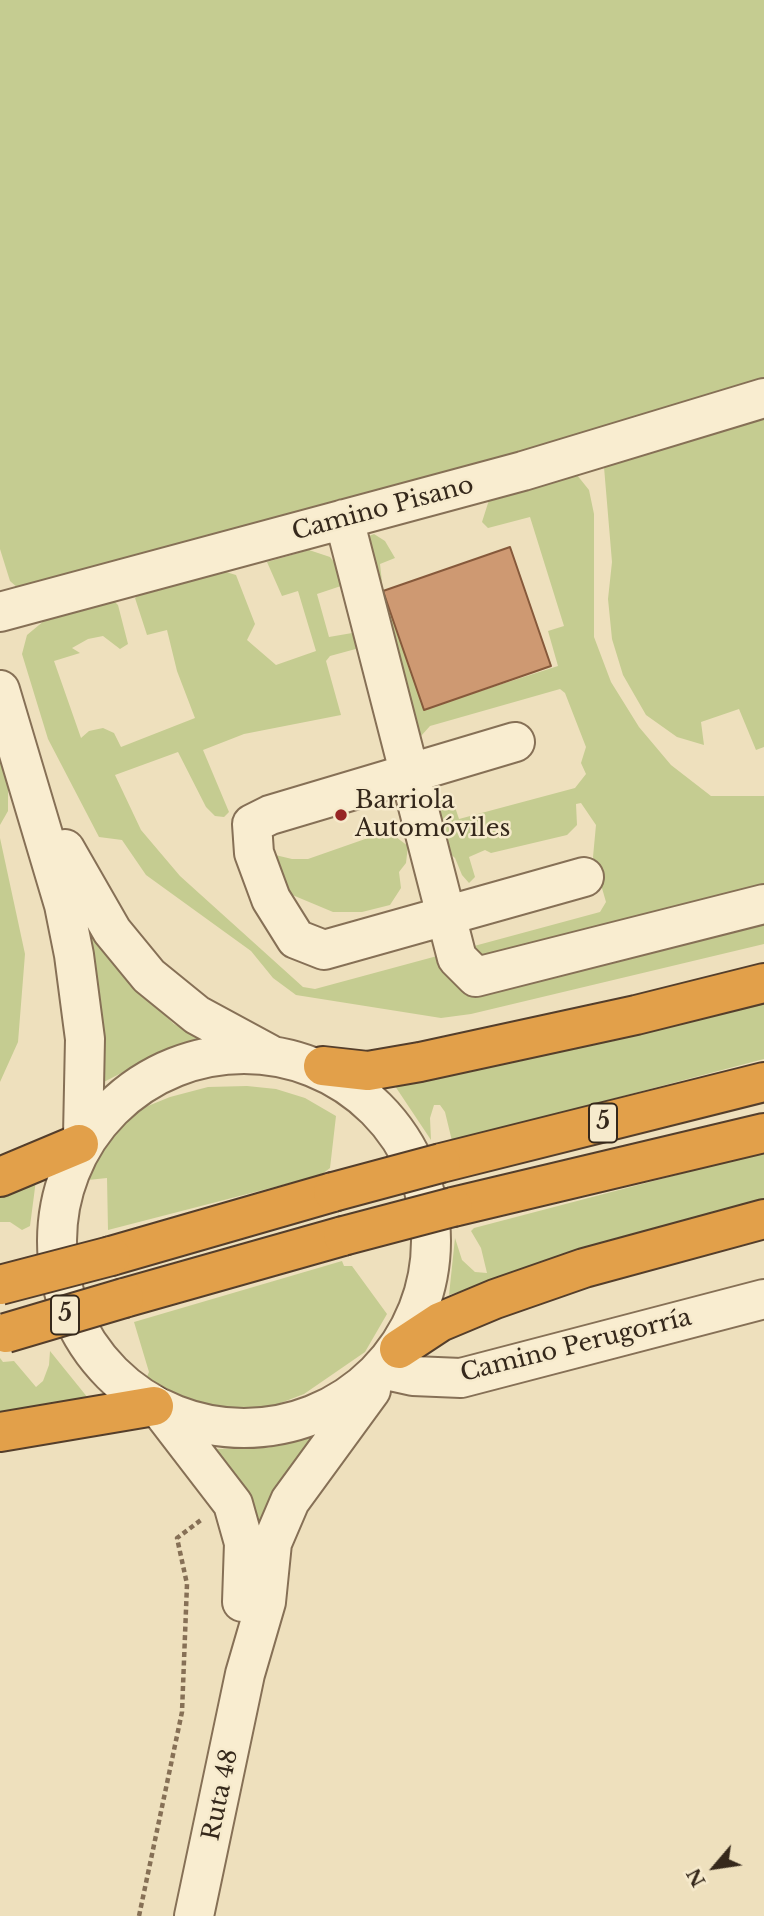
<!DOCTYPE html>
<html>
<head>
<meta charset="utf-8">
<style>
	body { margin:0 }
	#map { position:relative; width:764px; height:1916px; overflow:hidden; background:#eee0bd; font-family:"Libre Baskerville",serif }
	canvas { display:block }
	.north { position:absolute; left:680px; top:1832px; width:70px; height:70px; -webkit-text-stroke:5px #f6eacc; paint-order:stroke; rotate:241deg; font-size:19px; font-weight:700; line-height:28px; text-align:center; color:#35281b }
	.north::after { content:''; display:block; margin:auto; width:24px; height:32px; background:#35281b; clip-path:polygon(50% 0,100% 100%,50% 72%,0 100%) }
</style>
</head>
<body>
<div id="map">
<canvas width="764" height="1916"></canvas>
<div class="north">N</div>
</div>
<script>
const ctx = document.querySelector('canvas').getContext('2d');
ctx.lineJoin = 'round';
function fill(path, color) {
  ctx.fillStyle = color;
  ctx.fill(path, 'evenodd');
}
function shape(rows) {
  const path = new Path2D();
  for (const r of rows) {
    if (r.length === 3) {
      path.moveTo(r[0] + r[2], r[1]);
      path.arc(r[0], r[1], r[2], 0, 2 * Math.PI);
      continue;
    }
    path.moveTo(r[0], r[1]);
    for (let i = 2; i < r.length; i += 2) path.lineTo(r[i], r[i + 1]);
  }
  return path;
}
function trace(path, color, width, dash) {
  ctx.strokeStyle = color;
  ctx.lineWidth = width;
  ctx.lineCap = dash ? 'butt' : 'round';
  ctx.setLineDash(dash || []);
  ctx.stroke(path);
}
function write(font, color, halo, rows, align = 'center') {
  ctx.font = font + ' "Libre Baskerville",serif';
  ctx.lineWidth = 5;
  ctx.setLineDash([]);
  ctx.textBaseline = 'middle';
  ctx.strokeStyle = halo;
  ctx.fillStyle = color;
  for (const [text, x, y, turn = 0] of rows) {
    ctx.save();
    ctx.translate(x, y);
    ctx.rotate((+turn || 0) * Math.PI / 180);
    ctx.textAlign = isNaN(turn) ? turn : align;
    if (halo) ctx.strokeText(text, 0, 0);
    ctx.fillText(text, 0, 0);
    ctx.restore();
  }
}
const green = shape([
	[0,0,764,0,764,381,485,468,19,589,10,581,0,549],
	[764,419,764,747,756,750,739,709,701,722,704,745,677,737,646,715,623,675,612,639,608,599,612,562,604,467],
	[577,475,589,490,594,514,594,637,611,682,639,727,671,765,711,796,764,796,764,944,471,1014,441,1018,296,995,273,978,251,951,146,875,122,840,99,837,48,739,22,654,27,635,45,620,113,600,118,605,128,644,120,649,103,636,88,639,72,648,80,653,54,661,81,738,89,731,103,728,114,733,121,747,195,718,177,671,167,630,147,635,135,598,143,592,226,572,236,575,255,624,247,640,276,665,316,651,298,591,282,596,267,562,309,550,330,557,343,573,347,584,317,594,329,637,358,632,363,647,330,656,326,661,341,715,244,734,203,750,229,812,224,817,215,816,206,807,178,752,115,775,141,830,180,876,303,987,315,989,600,912,606,902,593,857,596,825,581,803,576,804,577,825,567,835,491,853,485,850,469,857,475,877,469,883,462,875,455,858,447,851,435,799,444,794,453,801,459,819,575,788,586,774,581,763,586,747,565,693,560,689,430,726,421,736,412,730,364,538,374,534,385,541,395,558,380,564,383,591,424,709,558,666,548,631,564,626,530,517,488,528,482,522,489,500],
	[0,756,8,787,8,811,0,825],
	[388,831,408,846,406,863,399,872,401,888,390,905,362,912,333,912,290,894,272,880,271,854,292,859,308,859],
	[0,838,25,954,18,1042,0,1082],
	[96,934,138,990,174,1024,214,1046,133,1067,98,1085,101,1005,89,937],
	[764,997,764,1059,452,1141,445,1112,440,1105,434,1105,430,1118,431,1140,393,1083],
	[247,1086,276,1089,305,1098,336,1116,330,1168,321,1175,108,1230,107,1178,88,1180,99,1140,138,1110,170,1097,208,1087],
	[764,1152,764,1202,590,1250,449,1295,455,1238,462,1260,475,1272,487,1273,481,1248,471,1231,474,1228],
	[36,1180,30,1226,22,1230,10,1222,0,1222,0,1195],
	[342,1261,344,1266,352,1266,387,1314,365,1352,304,1394,265,1409,218,1411,177,1401,145,1381,149,1372,134,1322],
	[50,1351,88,1398,0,1415,0,1358,3,1362,14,1361,36,1387,43,1381,49,1365],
	[325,1430,263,1530,253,1527,211,1449,268,1448]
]);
const building = shape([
	[510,547,551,666,424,710,383,591,510,547]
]);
const path = shape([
	[139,1916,182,1712,187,1584,177,1538,201,1520]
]);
const minor = shape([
	[344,519,457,958,476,977,764,904],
	[0,612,523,471,764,398],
	[0,690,64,905,74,955,85,1039,83,1135],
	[515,742,270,815,252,824,254,853,271,899,296,939,324,950,584,877],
	[65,849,112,931,149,976,197,1015,269,1054],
	[244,1241,187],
	[386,1370,413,1376,461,1378,764,1299],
	[160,1409,233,1504,244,1543,242,1602],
	[194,1916,245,1674,266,1602,272,1543,290,1501,371,1390]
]);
const highway = shape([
	[323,1066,368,1071,420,1062,636,1015,764,983],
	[441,1163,764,1082],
	[0,1177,79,1144],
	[453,1207,764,1133],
	[111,1256,333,1192],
	[124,1298,343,1236],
	[399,1349,440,1322,495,1299,584,1268,764,1219],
	[0,1432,154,1406]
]);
const highwayBridge = shape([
	[333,1192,441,1163],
	[343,1236,453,1207],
	[0,1285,111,1256],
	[6,1333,124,1298]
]);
const markers = [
	[341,815,7,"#972525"]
];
const shields = [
	[603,1123,28],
	[65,1315,28]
];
const shieldNames = [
	["5",603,1123],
	["5",65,1315]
];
const streetNames = [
	["Camino Pisano",383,509,-15],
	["Camino Perugorría",576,1346,-14],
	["Ruta 48",221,1795,-78]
];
const poiNames = [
	["Barriola",355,801],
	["Automóviles",355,829]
];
fill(green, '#c5cc91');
fill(building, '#ce9972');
trace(building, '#86593b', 2);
trace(minor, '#867056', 42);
trace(highway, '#543e2b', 42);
trace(path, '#867056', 4.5, [5, 3.5]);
trace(minor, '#f9edd0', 38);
trace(highway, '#e2a04a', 38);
trace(highwayBridge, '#543e2b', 42, []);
trace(highwayBridge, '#e2a04a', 38);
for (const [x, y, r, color] of markers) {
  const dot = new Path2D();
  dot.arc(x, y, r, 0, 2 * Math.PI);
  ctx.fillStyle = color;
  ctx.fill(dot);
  trace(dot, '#f6eacc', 2.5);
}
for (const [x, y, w] of shields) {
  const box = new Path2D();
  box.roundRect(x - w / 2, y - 19.5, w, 39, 5);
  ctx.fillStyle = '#f6eacc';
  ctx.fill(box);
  trace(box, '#35281b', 2);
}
write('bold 23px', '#35281b', null, shieldNames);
write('24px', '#35281b', '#f6eacc', streetNames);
write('24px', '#35281b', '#f6eacc', poiNames, 'left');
</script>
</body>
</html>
